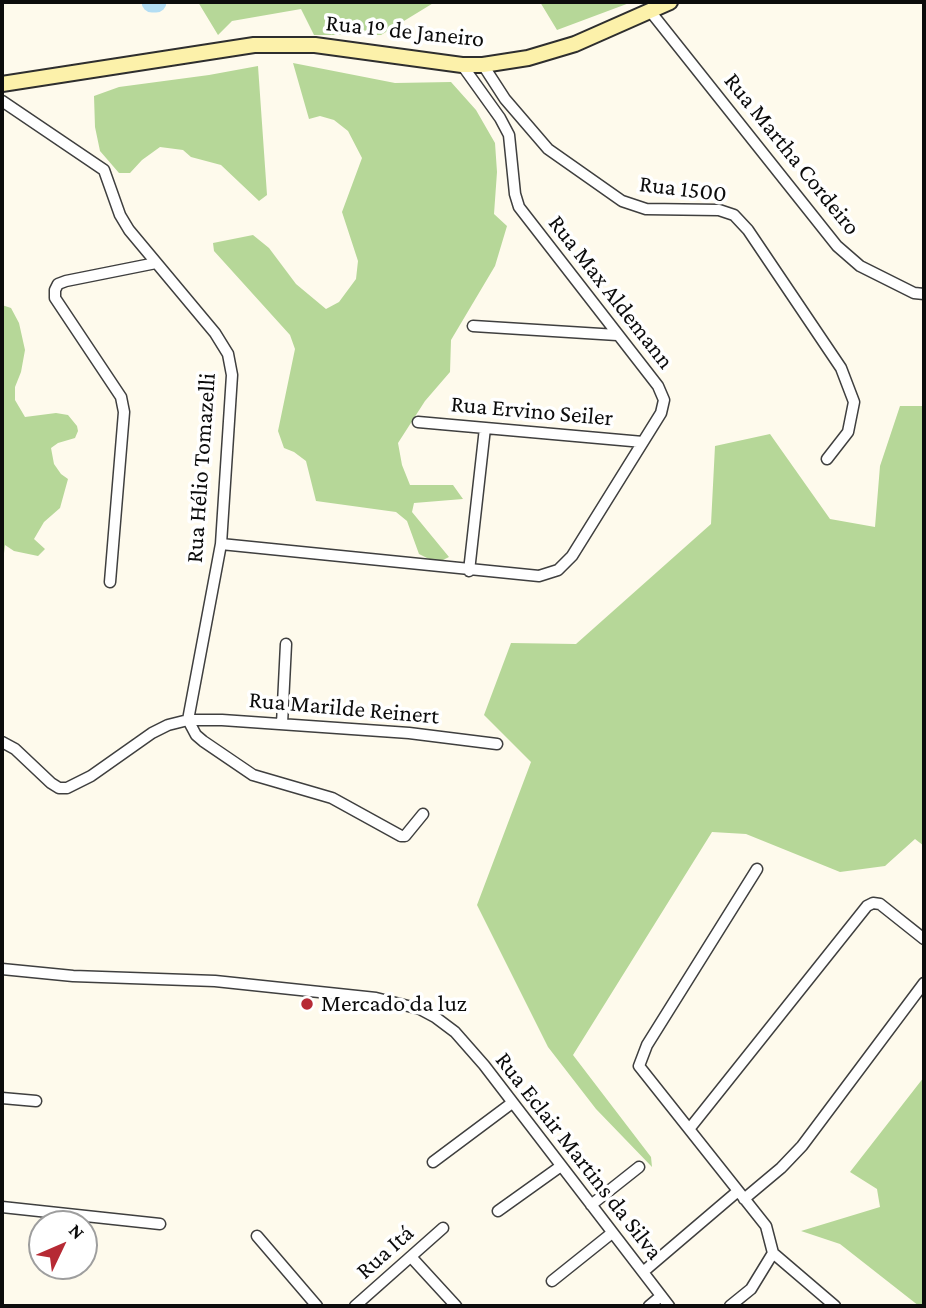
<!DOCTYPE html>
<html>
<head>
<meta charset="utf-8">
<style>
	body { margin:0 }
	#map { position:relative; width:926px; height:1308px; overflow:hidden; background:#fefaec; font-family:"Crimson Pro",serif }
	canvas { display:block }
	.frame { position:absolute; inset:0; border:4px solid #0c0c0c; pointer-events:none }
	.north { position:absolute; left:28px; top:1210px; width:70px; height:70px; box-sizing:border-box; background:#fff; border:2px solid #9e9e9e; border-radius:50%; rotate:46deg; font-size:19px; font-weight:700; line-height:28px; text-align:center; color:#0c0c0c }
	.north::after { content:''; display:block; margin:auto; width:24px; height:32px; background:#b62a34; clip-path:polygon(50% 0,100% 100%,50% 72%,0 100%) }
</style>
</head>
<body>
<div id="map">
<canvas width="926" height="1308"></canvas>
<div class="frame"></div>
<div class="north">N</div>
</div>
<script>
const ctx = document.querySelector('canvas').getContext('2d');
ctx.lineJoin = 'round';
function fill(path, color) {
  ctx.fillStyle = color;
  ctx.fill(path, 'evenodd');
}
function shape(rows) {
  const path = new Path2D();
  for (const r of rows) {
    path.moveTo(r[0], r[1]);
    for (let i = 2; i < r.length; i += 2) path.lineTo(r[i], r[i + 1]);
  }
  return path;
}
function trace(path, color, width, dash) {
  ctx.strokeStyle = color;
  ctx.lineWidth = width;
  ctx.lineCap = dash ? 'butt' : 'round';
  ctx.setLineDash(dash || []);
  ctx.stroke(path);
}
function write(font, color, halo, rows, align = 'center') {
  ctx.font = font + ' "Crimson Pro",serif';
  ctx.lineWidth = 7;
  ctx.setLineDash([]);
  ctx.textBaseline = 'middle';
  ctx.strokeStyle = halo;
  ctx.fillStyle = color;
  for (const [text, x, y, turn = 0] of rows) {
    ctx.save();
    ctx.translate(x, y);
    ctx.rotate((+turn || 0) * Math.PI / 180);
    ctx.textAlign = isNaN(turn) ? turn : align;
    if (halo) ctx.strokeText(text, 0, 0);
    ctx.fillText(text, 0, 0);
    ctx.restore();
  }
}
const forest = shape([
	[198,2,435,2,381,35,314,35,301,9,232,21,218,35],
	[540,2,632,2,557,30],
	[293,63,395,83,451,82,476,110,495,143,497,172,494,214,507,226,495,266,451,340,450,372,425,401,398,443,402,465,410,485,453,485,463,499,414,503,412,512,449,557,437,563,419,554,407,521,396,512,316,501,306,461,294,452,284,448,278,431,295,349,290,335,214,251,213,243,253,235,269,248,296,284,326,309,339,302,356,279,358,261,342,212,362,158,348,131,334,120,320,116,309,119],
	[258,66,267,195,259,201,221,165,191,157,183,150,160,147,142,160,130,173,119,173,100,151,95,127,94,96,119,87,209,75],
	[2,305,11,308,19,323,25,350,21,372,15,387,15,400,25,417,56,413,68,415,77,426,78,431,75,438,58,443,51,448,54,464,61,474,68,479,60,508,44,522,34,539,45,549,38,556,14,551,5,545,2,570],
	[900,406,924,406,924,846,915,839,885,866,840,872,746,834,712,832,573,1055,651,1157,652,1167,596,1109,548,1047,477,905,531,762,484,715,511,643,576,644,711,524,715,446,770,434,830,519,875,527,880,466],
	[924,1077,924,1306,919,1306,840,1244,801,1231,880,1207,877,1189,850,1172]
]);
const river = shape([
	[152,2,156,2]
]);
const street = shape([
	[650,11,837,246,860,266,914,293,924,294],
	[483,65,505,99,548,149,622,201,646,209,719,210,734,215,748,230,841,368,854,402,848,432,827,459],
	[2,101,104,170,120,215,129,230,215,333,228,354,232,375,221,544,188,720],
	[473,326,617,335],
	[418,422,643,442],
	[221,544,539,576,558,570,572,556,661,413,664,400,658,386,519,207,515,194,509,135,500,118,462,65],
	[469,571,485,428],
	[110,582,124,412,121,397,55,298,55,290,58,284,66,281,156,263],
	[188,720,196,735,203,741,253,775,332,798,401,836,405,836,423,814],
	[282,724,286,644],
	[2,742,15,749,51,783,59,788,67,788,91,776,152,733,168,725,188,720,222,720,409,733,497,744],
	[757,869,647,1045,639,1066,766,1226,773,1253],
	[2,969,73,976,215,981,376,998,420,1009,435,1017,455,1032,484,1065,669,1306],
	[2,1098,36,1101],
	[690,1128,867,906,873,903,880,904,924,939],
	[433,1162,512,1103],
	[744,1199,781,1168,802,1146,924,983],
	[591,1205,639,1167],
	[2,1207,160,1224],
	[498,1211,561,1166],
	[257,1236,317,1306],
	[773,1253,835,1306],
	[412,1258,456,1306],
	[643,1272,738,1191],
	[552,1281,612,1233],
	[355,1306,443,1228],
	[649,1306,661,1296],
	[730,1306,751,1289,773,1253]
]);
const secondary = shape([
	[2,84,254,45,315,45,462,65,483,65,528,58,575,44,670,2]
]);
const markers = [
	[307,1004,7,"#b62a34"]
];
const streetNames = [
	["Rua 1º de Janeiro",405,31,6],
	["Rua Martha Cordeiro",792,154,51],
	["Rua 1500",683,189,7],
	["Rua Max Aldemann",611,292,52],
	["Rua Ervino Seiler",532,411,5],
	["Rua Hélio Tomazelli",201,468,-86],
	["Rua Marilde Reinert",344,708,5],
	["Rua Eclair Martins da Silva",579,1156,52],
	["Rua Itá",385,1252,-42]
];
const poiNames = [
	["Mercado da luz",321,1004]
];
fill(forest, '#b6d798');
trace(river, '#b3ddf3', 21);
trace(street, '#3f3f3f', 13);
trace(secondary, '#2e2e2e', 18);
trace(street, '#fff', 10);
trace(secondary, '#fcf1aa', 14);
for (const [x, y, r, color] of markers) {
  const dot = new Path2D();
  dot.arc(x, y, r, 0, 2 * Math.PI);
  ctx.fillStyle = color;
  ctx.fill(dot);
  trace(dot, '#fff', 2.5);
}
write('24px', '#0c0c0c', '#fff', streetNames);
write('24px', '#0c0c0c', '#fff', poiNames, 'left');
</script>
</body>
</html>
